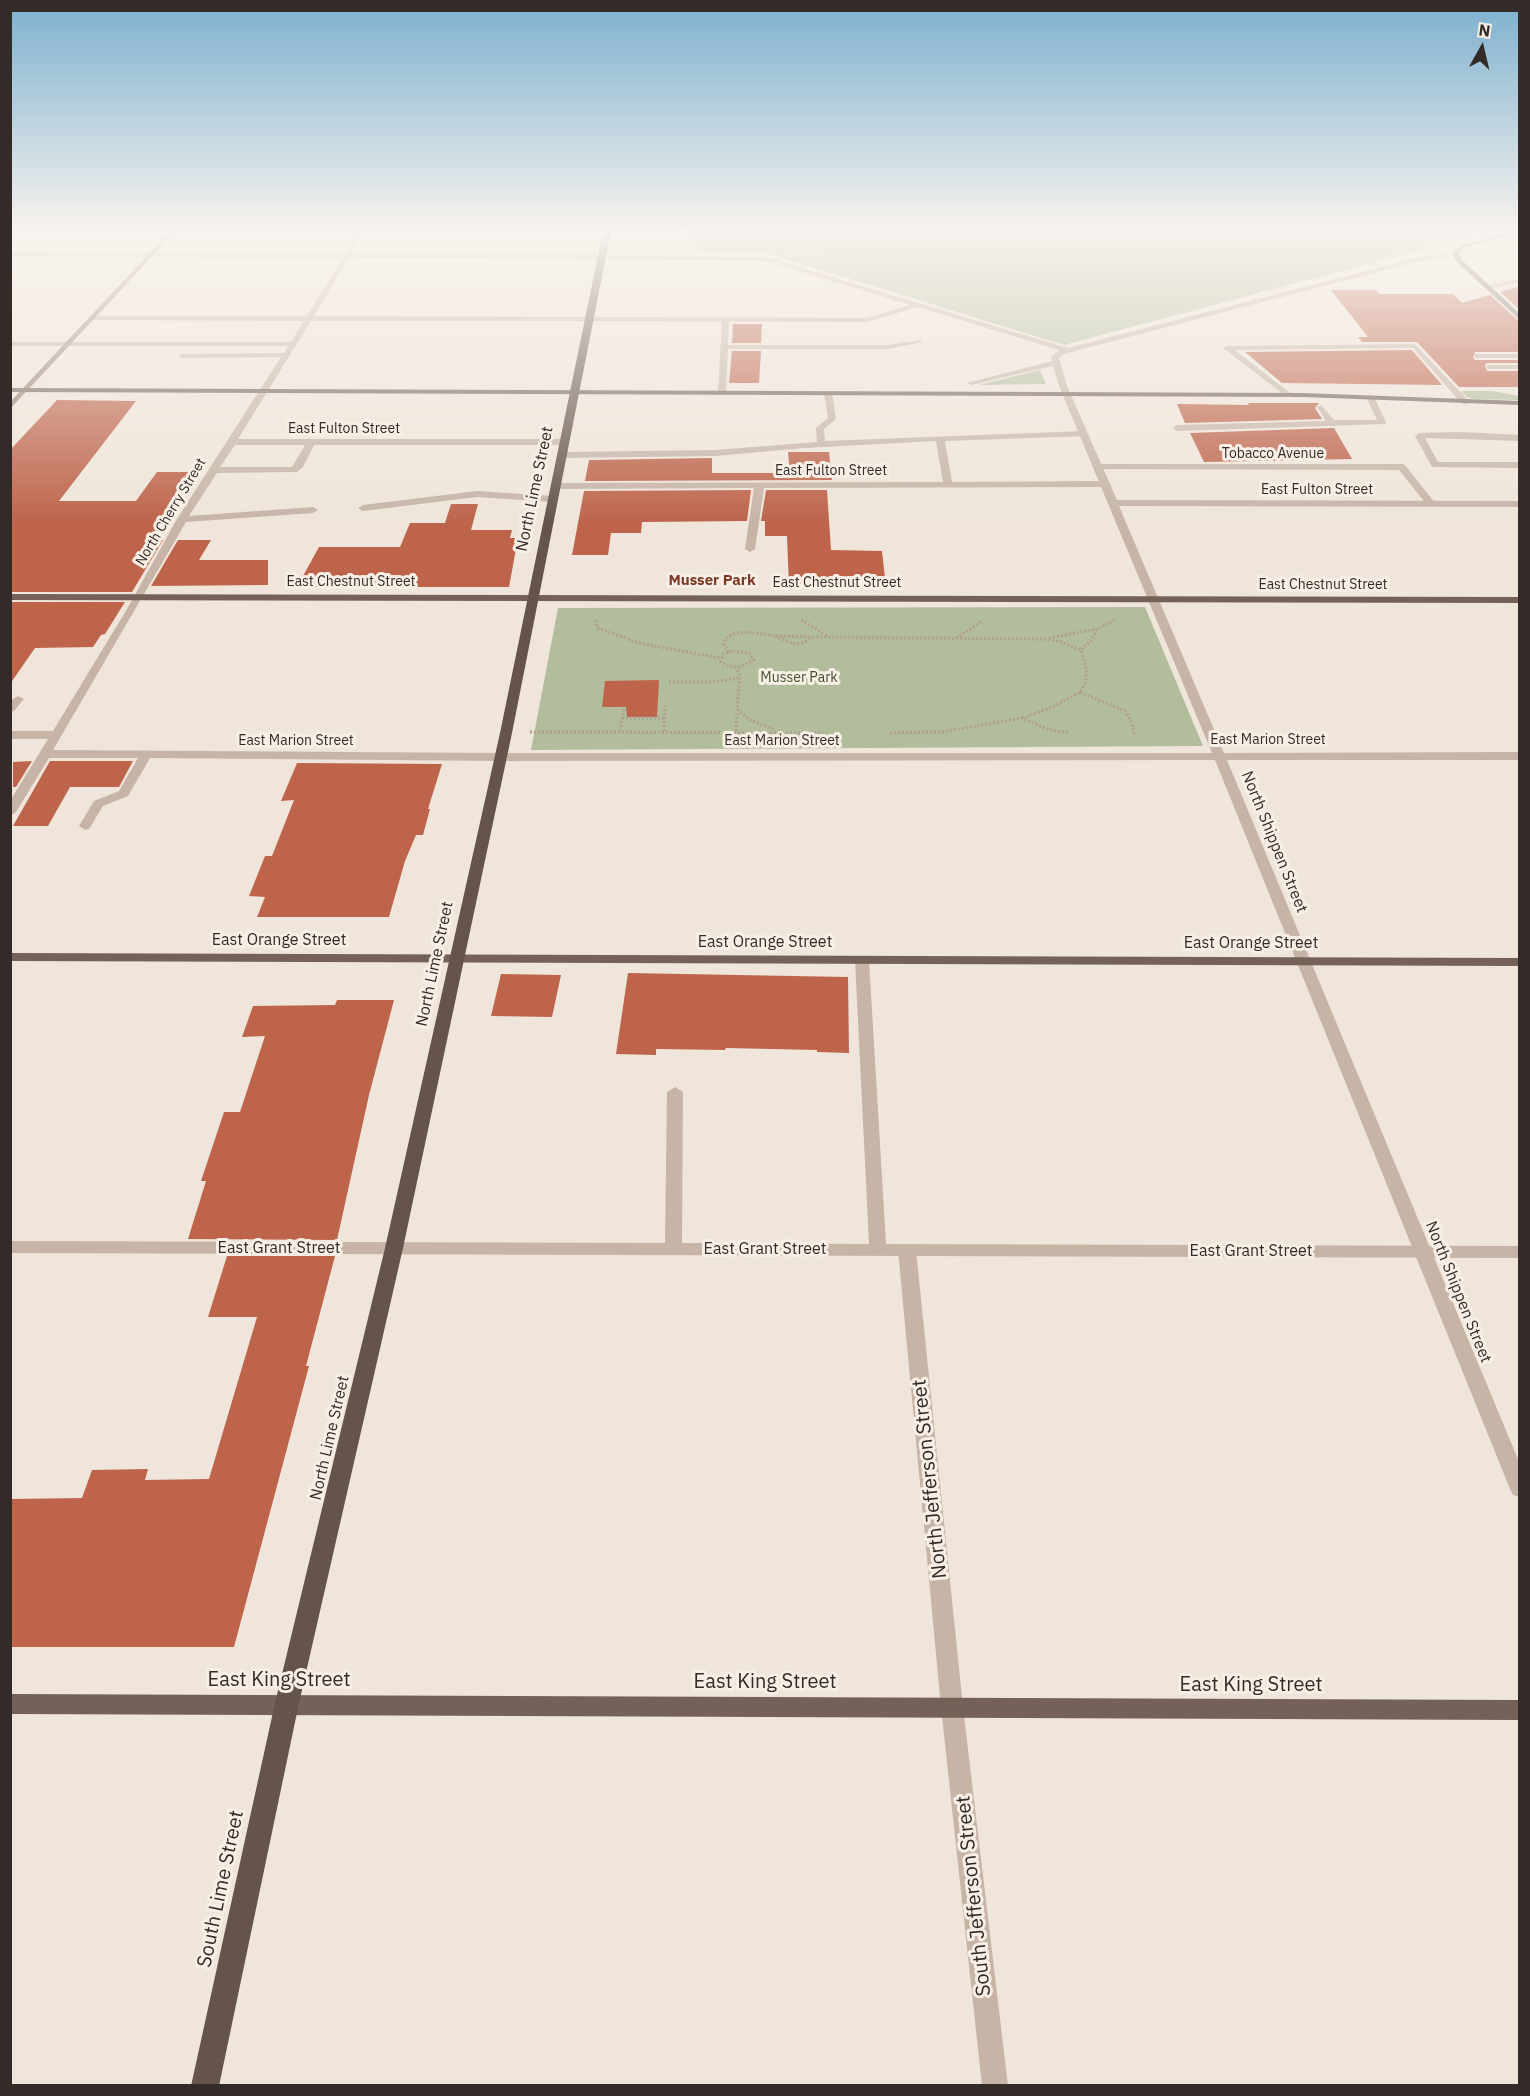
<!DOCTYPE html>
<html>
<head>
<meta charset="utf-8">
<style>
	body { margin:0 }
	#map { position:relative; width:1530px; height:2096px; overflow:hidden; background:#efe5da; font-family:"IBM Plex Sans",sans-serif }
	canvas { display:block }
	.frame { position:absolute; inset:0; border:12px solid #332b27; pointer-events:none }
	.north { position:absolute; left:1452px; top:18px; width:60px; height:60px; -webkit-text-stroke:4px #f7efe6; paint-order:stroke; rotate:8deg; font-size:16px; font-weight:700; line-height:24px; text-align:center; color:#332b27 }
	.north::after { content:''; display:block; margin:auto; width:21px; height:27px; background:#332b27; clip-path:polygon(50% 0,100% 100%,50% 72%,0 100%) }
</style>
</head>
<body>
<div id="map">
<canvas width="1530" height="2096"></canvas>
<div class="frame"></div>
<div class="north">N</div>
</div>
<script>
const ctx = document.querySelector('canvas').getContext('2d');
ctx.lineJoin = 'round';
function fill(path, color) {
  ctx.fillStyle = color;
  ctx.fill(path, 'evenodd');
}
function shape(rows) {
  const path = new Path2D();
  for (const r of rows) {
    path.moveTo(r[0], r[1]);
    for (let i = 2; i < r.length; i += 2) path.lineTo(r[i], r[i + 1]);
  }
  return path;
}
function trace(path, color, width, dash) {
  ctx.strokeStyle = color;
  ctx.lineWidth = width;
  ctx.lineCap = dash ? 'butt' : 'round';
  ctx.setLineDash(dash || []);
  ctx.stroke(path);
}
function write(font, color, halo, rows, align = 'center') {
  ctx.font = font + ' "IBM Plex Sans",sans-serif';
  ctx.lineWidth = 6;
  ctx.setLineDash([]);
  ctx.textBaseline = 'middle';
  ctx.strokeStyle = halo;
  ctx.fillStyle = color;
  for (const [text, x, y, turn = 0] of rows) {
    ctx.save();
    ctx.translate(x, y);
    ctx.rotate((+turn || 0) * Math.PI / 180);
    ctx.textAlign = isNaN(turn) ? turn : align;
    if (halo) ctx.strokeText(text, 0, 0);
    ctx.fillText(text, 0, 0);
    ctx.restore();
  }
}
const green = shape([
	[626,231,1491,231,1064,345,763,252,699,252,691,237,680,231],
	[1040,370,1046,384,979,385],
	[1461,391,1492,391,1519,396,1519,400,1473,399,1467,397],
	[1145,607,1203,746,531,750,558,608]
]);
const building = shape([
	[1520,286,1520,310,1500,292],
	[1331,290,1376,290,1379,294,1453,294,1462,303,1490,295,1520,322,1520,352,1475,352,1473,358,1475,360,1520,360,1520,363,1487,363,1485,365,1487,371,1520,371,1520,387,1459,387,1417,342,1362,342,1358,337,1368,337],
	[733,324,762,324,761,343,732,343],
	[1412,350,1442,385,1282,383,1245,352],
	[732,351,761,351,759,383,729,383],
	[57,400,136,401,59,501,136,501,157,472,200,472,156,540,163,540,132,592,10,592,10,450],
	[1248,403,1319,403,1315,408,1322,419,1185,423,1177,404,1249,405],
	[1334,428,1352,459,1204,462,1190,433],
	[788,452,829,452,832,480,585,481,589,460,712,458,712,473,790,473],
	[751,490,747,521,642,522,641,533,611,533,608,555,572,555,584,491],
	[766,490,827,490,831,550,882,551,885,578,833,578,834,586,789,586,787,536,765,536,765,521,761,521],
	[451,504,478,504,471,530,512,530,510,538,518,538,509,587,297,587,319,547,400,547,410,523,445,523],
	[178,540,211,540,199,560,268,560,268,585,151,586],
	[10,602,125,602,105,634,101,635,93,647,35,648,10,684],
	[659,680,657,717,627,717,626,707,602,707,605,681],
	[32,761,16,787,13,787,13,762],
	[50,761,133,761,119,787,70,787,48,826,13,826],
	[297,763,442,764,428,809,430,809,423,835,416,835,405,861,389,917,257,917,265,897,249,896,265,856,272,856,294,800,281,801],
	[628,973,848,977,849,1053,817,1052,817,1050,726,1048,725,1050,656,1049,656,1055,616,1054],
	[501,974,561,975,552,1017,491,1016],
	[337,1000,394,1000,369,1095,337,1240,188,1239,206,1181,201,1181,224,1112,240,1112,265,1036,242,1037,253,1006,335,1005],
	[227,1256,335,1256,306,1366,309,1366,234,1647,10,1647,10,1499,82,1498,92,1470,148,1469,145,1480,209,1479,257,1317,208,1317]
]);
const path = shape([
	[595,620,598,628,639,643,720,658],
	[801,620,828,636],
	[775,636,793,644,803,643,812,638],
	[956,638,982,621],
	[1049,638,1097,629],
	[733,651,749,653,754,660,740,667,728,666,721,662,723,654,733,651],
	[729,652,724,645,725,639,735,633,748,632,776,636,813,637,1042,639,1059,641,1081,650],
	[735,667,740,675,737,709,750,720,776,730],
	[669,682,712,682,739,678],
	[1080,692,1125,711,1132,723,1134,735],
	[622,718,664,718],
	[1023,718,1055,706,1080,692,1085,684,1087,672,1081,650,1091,641,1097,629,1115,620],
	[620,731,624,708],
	[664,731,665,706],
	[736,731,737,711],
	[530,732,823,733],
	[890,733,941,732,1022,718,1047,729,1068,733]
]);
const service = shape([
	[359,231,365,231,314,316,589,317,593,319,589,321,311,321,238,439,565,439,569,442,565,445,314,445,303,467,297,472,217,473,189,516,313,507,318,510,313,513,186,522,53,750,501,753,507,757,501,761,150,758,128,796,103,806,89,829,85,830,79,826,94,801,119,791,138,758,49,758,16,812,10,816,10,801,48,739,10,739,10,731,53,731,127,609,177,519,281,357,182,358,178,356,182,354,284,353,288,346,10,346,10,342,291,342,304,321,92,320,88,318,92,316,307,316,359,231],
	[235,445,305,445,292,467,220,467,235,445],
	[838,231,845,231,844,241,879,244,915,239,920,234,918,231,924,231,927,234,917,243,879,248,841,245,771,262,768,260,838,242,838,231],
	[1520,278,1520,282,1487,289,1483,287,1520,278],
	[722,318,729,320,728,345,888,345,919,340,923,342,888,349,728,349,726,392,722,394,718,392,722,318],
	[1415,344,1468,400,1468,404,1462,404,1413,348,1235,350,1290,393,1290,397,1287,397,1223,348,1227,346,1415,344],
	[1475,354,1520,354,1520,358,1475,358,1475,354],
	[1487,365,1520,365,1520,369,1487,369,1487,365],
	[828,391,832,393,836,419,824,429,825,441,1084,431,1088,434,1087,436,945,441,952,482,1106,481,1111,484,1106,487,764,488,755,549,750,552,745,549,754,488,556,489,551,486,556,483,943,482,936,441,805,448,715,456,562,458,558,455,562,452,715,450,817,442,816,428,828,418,824,393,828,391],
	[1370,395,1374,397,1386,422,1385,424,1177,431,1173,428,1177,425,1326,421,1317,407,1321,405,1334,420,1377,420,1366,397,1370,395],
	[1461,432,1520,435,1520,441,1425,438,1438,462,1520,462,1520,468,1432,467,1415,436,1419,433,1461,432],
	[1098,464,1402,464,1405,465,1435,503,1427,505,1399,470,1095,469,1094,467,1098,464],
	[477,491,553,496,558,499,553,502,477,497,363,511,358,508,363,505,477,491],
	[18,696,24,699,14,711,10,712,10,701,18,696],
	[862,956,869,960,886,1244,1520,1246,1520,1258,10,1253,10,1241,665,1243,667,1092,675,1087,683,1092,682,1243,869,1244,855,960,862,956],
	[952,1697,960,1700,963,1707,1008,2086,982,2086,941,1707,944,1700,952,1697]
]);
const minor = shape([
	[1457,254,1457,256,1424,260,1064,354,1059,358,1067,386,1117,500,1520,501,1520,507,1119,506,1224,753,1520,752,1520,760,1227,760,1520,1464,1520,1497,1513,1495,1510,1489,1215,760,501,761,495,757,501,753,1212,753,1059,386,1053,366,971,385,967,383,1052,361,1051,357,1059,350,918,307,867,322,589,321,586,317,867,318,910,305,766,261,601,259,599,256,766,257,1068,348,1424,256,1457,254],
	[907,1244,913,1246,916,1250,963,1707,960,1714,952,1717,944,1714,941,1707,898,1250,901,1246,907,1244]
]);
const tertiary = shape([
	[10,252,601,255,604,257,601,259,10,256,10,252]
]);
const secondary = shape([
	[170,231,176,231,10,409,10,402,170,231]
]);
const primary = shape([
	[1514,231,1520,231,1520,233,1465,247,1459,253,1462,260,1520,314,1520,320,1457,262,1452,253,1461,245,1514,231],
	[10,388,1302,393,1520,401,1520,405,1302,397,10,392,10,388],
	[10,594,1520,597,1520,603,10,600,10,594],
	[10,953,1520,958,1520,966,10,961,10,953],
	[10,1694,1520,1700,1520,1720,10,1714,10,1694]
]);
const trunk = shape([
	[603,231,611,231,512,733,403,1248,299,1703,219,2086,191,2086,275,1703,385,1248,500,733,603,231]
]);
const farStreetnames = [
	["East Fulton Street",344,429],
	["Tobacco Avenue",1273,454],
	["East Fulton Street",831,471],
	["East Fulton Street",1317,490],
	["North Cherry Street",171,512,-59],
	["East Chestnut Street",351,582],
	["East Chestnut Street",837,583],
	["East Chestnut Street",1323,585],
	["East Marion Street",1268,740],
	["East Marion Street",296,741],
	["East Marion Street",782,741]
];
const farParknames = [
	["Musser Park",799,678]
];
const farNeighbourhoodnames = [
	["Musser Park",712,581]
];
const streetNames = [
	["North Lime Street",535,489,-78],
	["North Shippen Street",1274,842,68],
	["East Orange Street",279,940],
	["East Orange Street",765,942],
	["East Orange Street",1251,943],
	["North Lime Street",435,964,-78],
	["East Grant Street",279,1248],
	["East Grant Street",765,1249],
	["East Grant Street",1251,1251],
	["North Shippen Street",1458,1292,68],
	["North Lime Street",330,1438,-77]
];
const nearStreetnames = [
	["North Jefferson Street",930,1479,-96],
	["East King Street",279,1680],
	["East King Street",765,1682],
	["East King Street",1251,1685],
	["South Lime Street",221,1889,-78],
	["South Jefferson Street",974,1896,-96]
];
fill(green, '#b2bd9b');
fill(building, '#bd644b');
trace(path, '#b29f91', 3, [2, 2]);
fill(service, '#c6b5a7');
fill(minor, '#c6b5a7');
fill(tertiary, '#c6b5a7');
fill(secondary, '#9a8479');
fill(primary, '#746259');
fill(trunk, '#64544c');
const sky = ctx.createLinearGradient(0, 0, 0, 524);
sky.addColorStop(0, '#7cb0cf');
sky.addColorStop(0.44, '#f8f3ee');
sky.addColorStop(1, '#f8f3ee00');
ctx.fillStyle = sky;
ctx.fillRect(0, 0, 1530, 524);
write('14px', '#332b27', '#f7efe6', farStreetnames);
write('14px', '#43502d', '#f7efe6', farParknames);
write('bold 15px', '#7c3926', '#f7efe6', farNeighbourhoodnames);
write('16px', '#332b27', '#f7efe6', streetNames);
write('20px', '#332b27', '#f7efe6', nearStreetnames);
</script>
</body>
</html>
